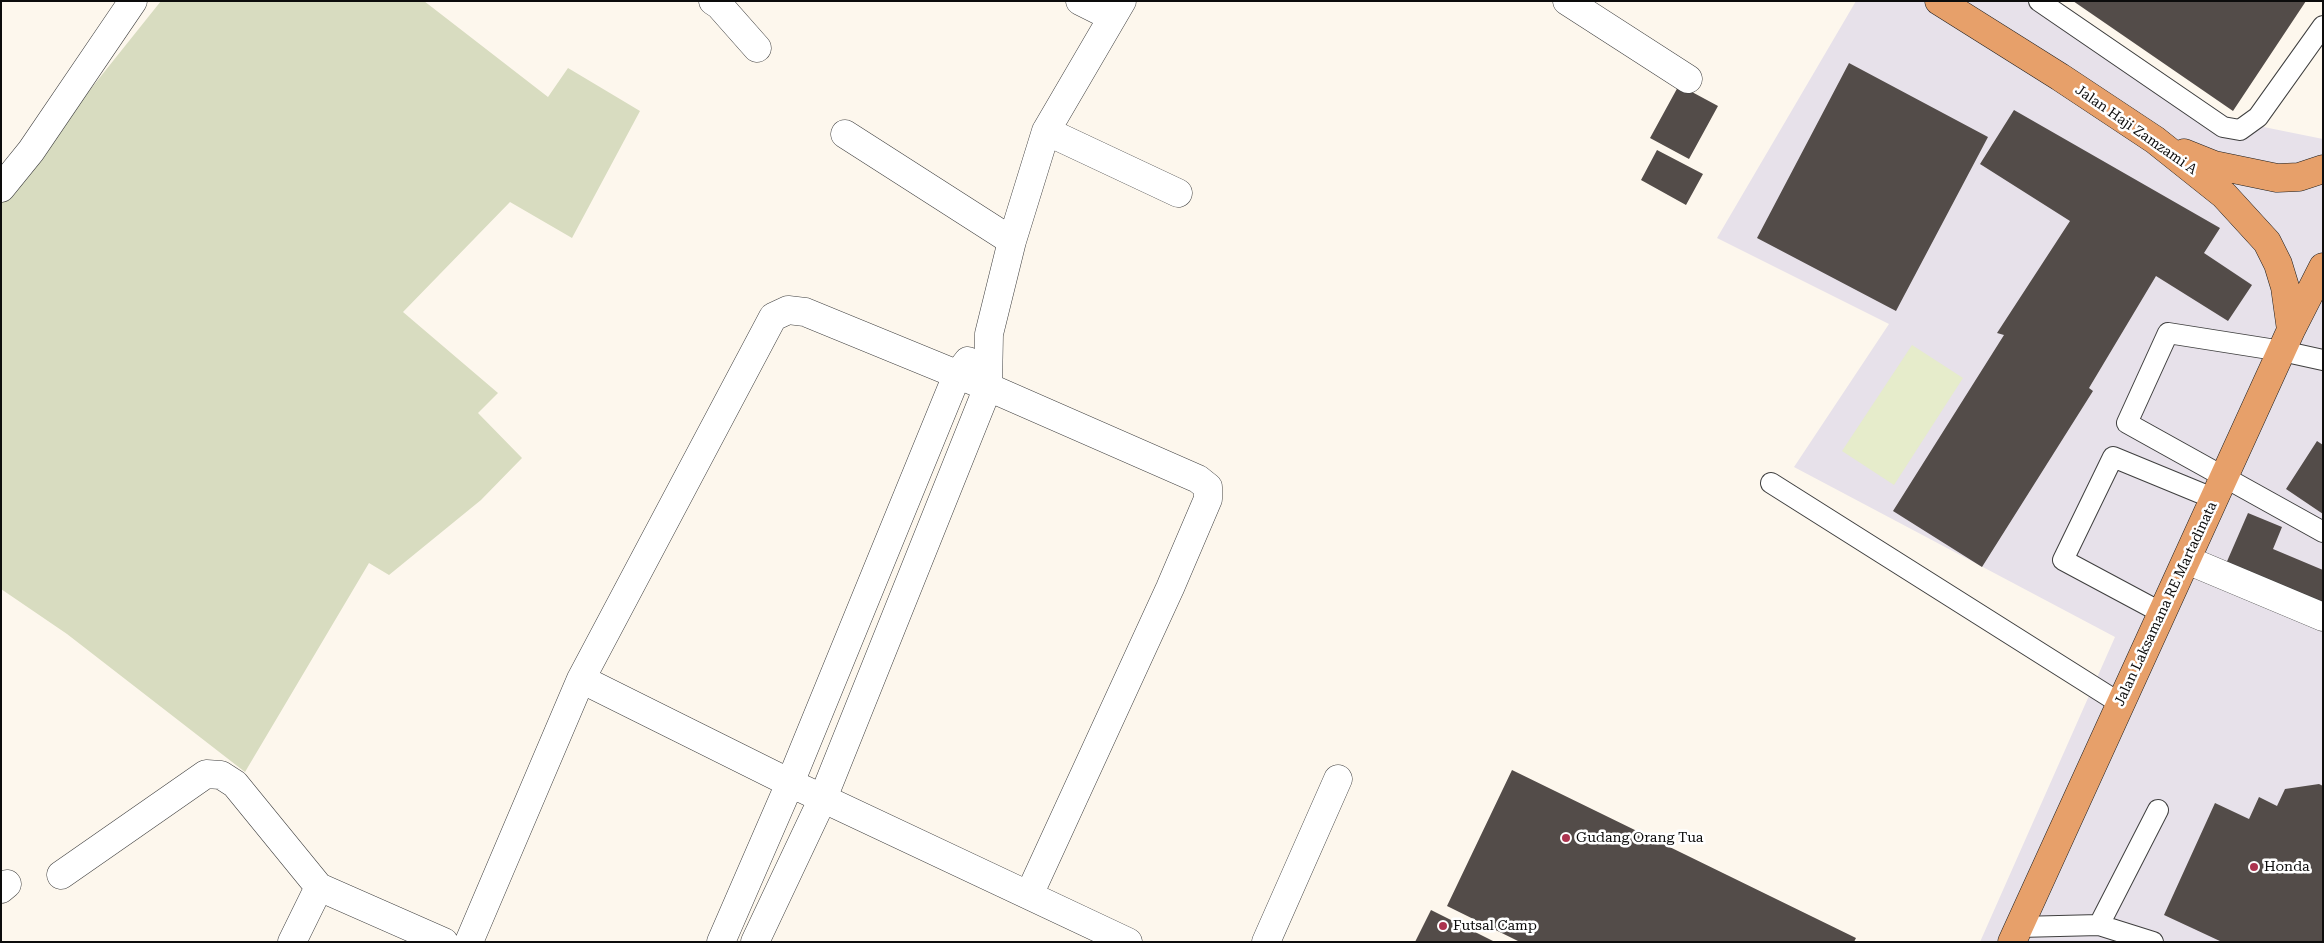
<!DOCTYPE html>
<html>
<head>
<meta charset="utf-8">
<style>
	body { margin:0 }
	#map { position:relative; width:2324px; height:943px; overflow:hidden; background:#fdf7ed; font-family:"Roboto Serif",serif }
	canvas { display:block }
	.frame { position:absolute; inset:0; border:2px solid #0c0c0c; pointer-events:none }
</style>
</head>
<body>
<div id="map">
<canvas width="2324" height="943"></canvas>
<div class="frame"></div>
</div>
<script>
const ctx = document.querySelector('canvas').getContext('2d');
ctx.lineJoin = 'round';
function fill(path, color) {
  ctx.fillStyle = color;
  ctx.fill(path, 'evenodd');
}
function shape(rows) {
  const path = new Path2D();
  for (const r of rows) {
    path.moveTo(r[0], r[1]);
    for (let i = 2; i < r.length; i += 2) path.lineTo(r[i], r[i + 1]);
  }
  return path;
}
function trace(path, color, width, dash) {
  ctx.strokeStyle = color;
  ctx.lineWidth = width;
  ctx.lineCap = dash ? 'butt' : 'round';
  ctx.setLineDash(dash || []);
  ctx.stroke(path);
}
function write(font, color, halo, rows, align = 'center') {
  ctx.font = font + ' "Roboto Serif",serif';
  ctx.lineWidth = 5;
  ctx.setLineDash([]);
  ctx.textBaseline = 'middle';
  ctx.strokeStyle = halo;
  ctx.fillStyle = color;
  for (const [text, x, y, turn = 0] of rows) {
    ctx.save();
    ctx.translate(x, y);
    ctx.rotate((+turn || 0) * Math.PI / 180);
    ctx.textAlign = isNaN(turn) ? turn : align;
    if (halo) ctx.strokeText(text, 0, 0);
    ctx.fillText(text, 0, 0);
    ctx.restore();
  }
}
const industrial = shape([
	[1856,1,2050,1,2234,121,2323,139,2323,942,1980,942,2115,637,1794,467,1889,324,1717,238]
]);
const cemetery = shape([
	[161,1,424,1,548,97,568,68,640,111,572,238,510,202,403,312,498,393,478,413,522,458,481,500,389,575,369,563,245,772,67,634,1,589,1,192,17,181]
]);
const pitch = shape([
	[1912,345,1963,378,1894,485,1842,451]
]);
const building = shape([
	[2073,1,2306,1,2233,111],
	[1849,63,1988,137,1896,311,1757,238],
	[1679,85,1718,106,1689,159,1650,138],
	[2014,110,2220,228,2204,253,2252,285,2228,321,2156,276,2089,388,2093,391,1982,567,1893,511,2004,335,1997,333,2070,221,1980,164],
	[1657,150,1703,174,1686,205,1641,180],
	[2317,441,2323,445,2323,514,2286,489],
	[2248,513,2282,527,2273,549,2323,570,2323,606,2225,566],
	[1512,770,1856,938,1854,942,1520,942,1447,906],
	[2319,784,2323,786,2323,942,2222,942,2164,915,2215,803,2249,819,2259,797,2277,806,2285,789],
	[1431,910,1495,942,1415,942]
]);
const service = shape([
	[2039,1,2223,127,2240,130,2258,117,2323,26],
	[2323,360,2282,351,2168,333,2127,423,2323,532],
	[1771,483,2121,704],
	[2162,613,2063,560,2113,457,2215,499],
	[2099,925,2153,942],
	[2019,927,2099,925,2158,810]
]);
const minor = shape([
	[713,1,719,5,757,48],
	[1080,1,1112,17],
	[1567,1,1688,79],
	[1046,131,1178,193],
	[845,134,1012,241],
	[1,188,31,151,133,1],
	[2187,560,2323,617],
	[581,679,790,783,1128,942],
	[61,875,206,774,221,775,235,784,319,887],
	[1,889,7,884],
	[292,942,319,887,444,942],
	[469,942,581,679,773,317,788,310,805,312,988,387,1198,479,1208,487,1208,499,1170,588,1029,895],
	[721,942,790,783,957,375,968,361],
	[755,942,823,798,988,387,989,334,1012,241,1046,131,1122,1],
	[1266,942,1338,779]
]);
const trunk = shape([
	[1939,1,2060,77,2155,140,2224,195,2267,242,2278,264,2285,287,2291,330],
	[2184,153,2214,165,2277,178,2299,177,2323,169],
	[2012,942,2291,330,2323,267]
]);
const markers = [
	[1566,838,5,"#ac334e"],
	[2254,867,5,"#ac334e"],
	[1443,926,5,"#ac334e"]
];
const streetNames = [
	["Jalan Haji Zamzami A",2136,130,35],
	["Jalan Laksamana RE Martadinata",2166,604,-65]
];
const poiNames = [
	["Gudang Orang Tua",1576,838],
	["Honda",2264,867],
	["Futsal Camp",1453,926]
];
fill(industrial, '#e7e1ea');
fill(cemetery, '#d8dcc0');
fill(pitch, '#e6eccb');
fill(building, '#534c49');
trace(service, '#3f3f3f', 22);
trace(minor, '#3f3f3f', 29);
trace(trunk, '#1d1d1d', 29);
trace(service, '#fff', 20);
trace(minor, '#fff', 28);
trace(trunk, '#e7a06a', 28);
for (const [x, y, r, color] of markers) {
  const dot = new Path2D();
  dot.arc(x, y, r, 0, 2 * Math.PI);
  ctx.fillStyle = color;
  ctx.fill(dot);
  trace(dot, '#fff', 2);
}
write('14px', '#0c0c0c', '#fff', streetNames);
write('14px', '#0c0c0c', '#fff', poiNames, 'left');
</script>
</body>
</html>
